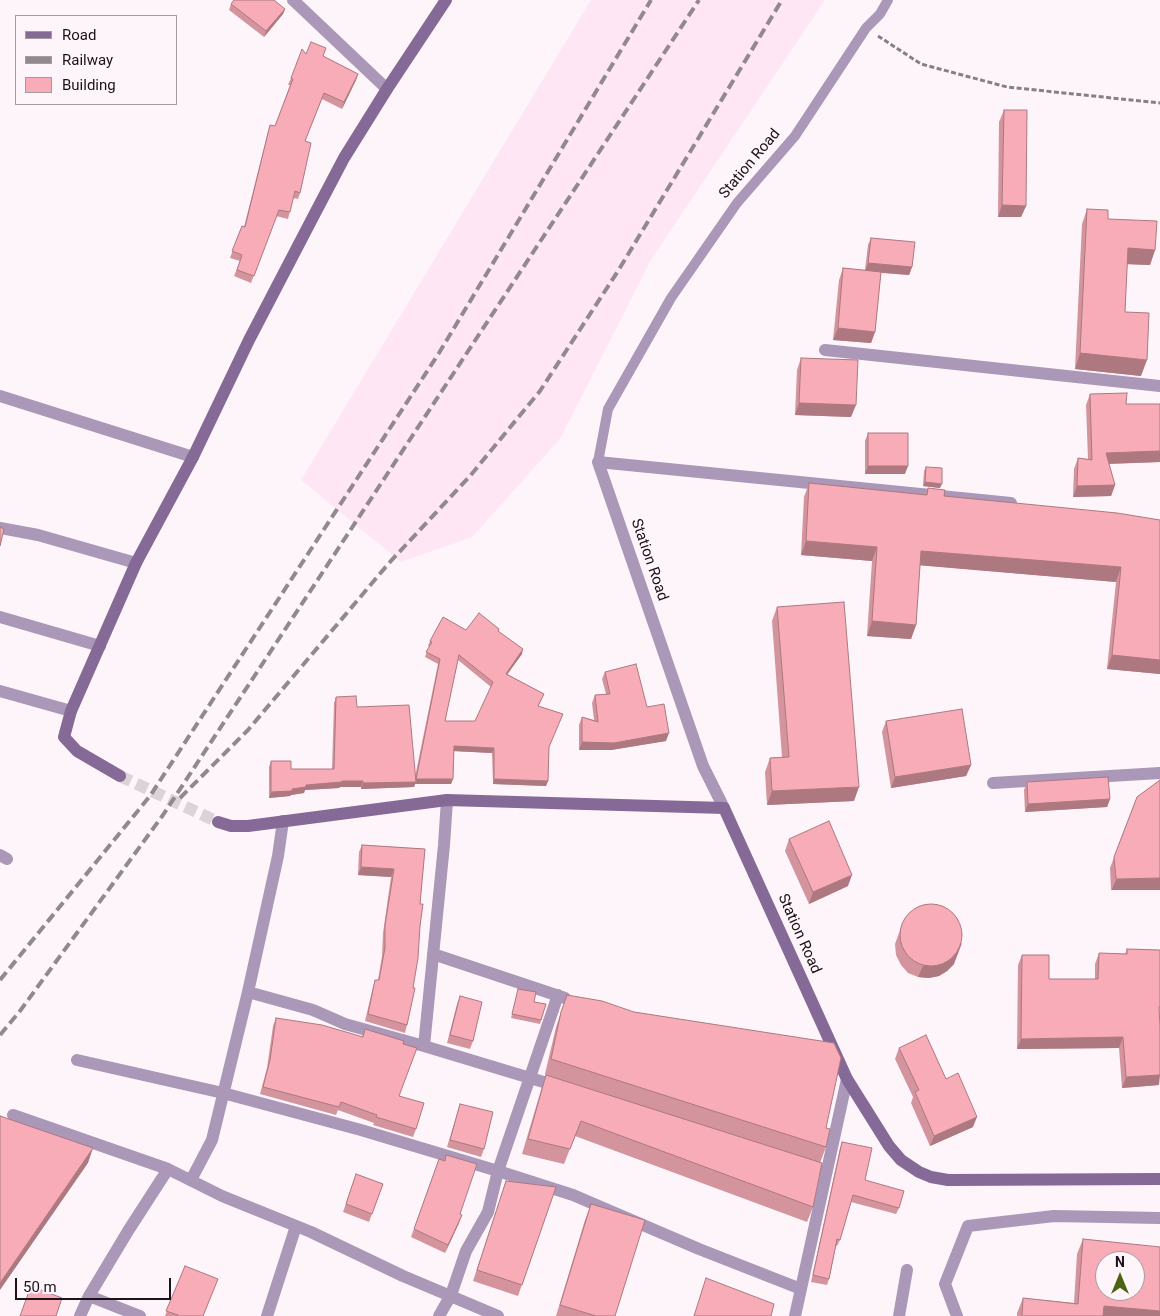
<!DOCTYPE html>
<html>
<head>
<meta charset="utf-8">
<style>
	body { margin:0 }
	#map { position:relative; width:1160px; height:1316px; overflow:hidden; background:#fef5fa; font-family:Roboto,sans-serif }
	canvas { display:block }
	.legend { position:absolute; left:15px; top:15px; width:162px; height:90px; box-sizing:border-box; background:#fef5fa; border:1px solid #a39ba0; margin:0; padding:6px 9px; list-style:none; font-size:15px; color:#1b1318 }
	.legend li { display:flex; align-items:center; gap:10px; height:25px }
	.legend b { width:25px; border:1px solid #a39ba0 }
	.north { position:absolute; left:1095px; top:1251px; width:50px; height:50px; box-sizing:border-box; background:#fef5fa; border:1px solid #a39ba0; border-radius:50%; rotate:0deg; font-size:14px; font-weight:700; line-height:20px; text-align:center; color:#1b1318 }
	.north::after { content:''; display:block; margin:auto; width:18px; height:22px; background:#4c6312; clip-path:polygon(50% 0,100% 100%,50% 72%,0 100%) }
	.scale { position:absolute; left:15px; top:1278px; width:156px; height:22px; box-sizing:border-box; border:2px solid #1b1318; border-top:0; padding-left:6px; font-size:15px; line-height:18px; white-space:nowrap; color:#1b1318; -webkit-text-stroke:4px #fef5fa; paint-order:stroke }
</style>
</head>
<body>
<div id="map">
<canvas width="1160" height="1316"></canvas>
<ul class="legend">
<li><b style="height:6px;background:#856996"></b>Road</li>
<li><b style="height:6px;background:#92898e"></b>Railway</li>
<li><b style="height:14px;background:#f7acb7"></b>Building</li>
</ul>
<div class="north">N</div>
<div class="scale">50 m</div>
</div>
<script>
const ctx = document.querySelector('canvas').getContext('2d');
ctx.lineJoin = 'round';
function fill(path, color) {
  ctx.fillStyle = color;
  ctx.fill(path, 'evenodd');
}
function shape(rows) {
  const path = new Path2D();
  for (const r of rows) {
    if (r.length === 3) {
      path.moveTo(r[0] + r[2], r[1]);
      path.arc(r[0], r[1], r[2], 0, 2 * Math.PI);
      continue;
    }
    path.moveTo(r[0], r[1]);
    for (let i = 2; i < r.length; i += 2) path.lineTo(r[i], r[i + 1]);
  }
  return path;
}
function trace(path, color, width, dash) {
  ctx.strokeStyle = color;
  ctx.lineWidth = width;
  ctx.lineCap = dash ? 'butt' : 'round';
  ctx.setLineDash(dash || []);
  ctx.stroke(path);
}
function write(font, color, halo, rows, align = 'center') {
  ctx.font = font + ' Roboto,sans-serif';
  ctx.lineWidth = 4;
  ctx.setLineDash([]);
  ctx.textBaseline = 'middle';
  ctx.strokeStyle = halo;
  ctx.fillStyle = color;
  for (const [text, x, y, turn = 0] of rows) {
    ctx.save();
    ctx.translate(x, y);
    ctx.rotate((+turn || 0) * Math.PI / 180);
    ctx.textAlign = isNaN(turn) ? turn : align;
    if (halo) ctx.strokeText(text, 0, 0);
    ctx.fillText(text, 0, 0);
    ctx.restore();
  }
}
const built = shape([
	[591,0,825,0,651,260,560,439,472,537,401,562,301,480]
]);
const secondaryTunnel = shape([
	[120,776,218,822]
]);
const path = shape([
	[878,36,921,64,1007,87,1160,103]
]);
const lane = shape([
	[598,462,608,409,671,298,737,203,795,136,866,28,880,14,888,0]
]);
const street = shape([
	[293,0,387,89],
	[825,350,1160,386],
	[0,396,193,457],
	[0,528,38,535,136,563],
	[0,617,100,646],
	[0,691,71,711],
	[993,783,1160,773],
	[724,808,703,766,598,462,1011,503],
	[0,855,7,859],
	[433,954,565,998],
	[248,992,313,1010,345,1024,424,1046,560,1087],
	[424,1046,444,845,447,800],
	[77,1060,223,1093,361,1130,498,1171,558,995],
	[13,1115,168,1169],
	[805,1166,826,1173],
	[191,1180,212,1140,248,992,278,856,283,821],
	[89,1296,140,1316],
	[80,1316,89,1296,128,1231,168,1169,222,1196,311,1232,403,1276,498,1316],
	[267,1316,296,1226],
	[439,1316,451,1295,466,1251,488,1212,498,1171,573,1195,699,1249,801,1289],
	[795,1316,847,1079],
	[899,1316,907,1270],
	[957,1316,945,1284,968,1226,1054,1216,1160,1218]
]);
const secondary = shape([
	[120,776,77,751,64,737,71,711,136,563,193,457,249,340,312,219,344,158,387,89,446,0],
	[218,822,231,826,248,826,447,800,724,808,847,1079,889,1146,901,1160,919,1172,931,1177,948,1180,1160,1179]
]);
const rail = shape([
	[180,798,248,730,389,563,470,476,540,391,618,271,782,0],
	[0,980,150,796,439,353,651,0],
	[0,1035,20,1011,163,815,699,0]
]);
const wall = shape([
	[231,4,285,9,283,14,264,37,229,10],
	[306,54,323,56,358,74,356,80,342,109,322,99,305,141,300,193,298,199,293,198,288,219,276,216,251,283,234,276,240,261,230,258,242,226,244,227,268,132,270,125,275,126,290,85,288,85,291,78],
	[1004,110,1026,206,1021,217,998,217,999,122],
	[1087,209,1108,219,1155,250,1150,265,1127,264,1125,312,1141,376,1075,369,1082,224],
	[871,238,912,267,909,275,881,273,875,332,871,343,833,340,839,280,843,268,865,270,868,245],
	[801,358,851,417,795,415,797,370],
	[1090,394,1126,404,1160,404,1160,462,1109,464,1115,485,1111,496,1073,497,1074,469,1078,458,1088,459,1086,405],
	[868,433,905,474,865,474,865,441],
	[926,467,940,488,923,486,924,471],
	[809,483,925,495,928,488,944,496,1160,520,1160,674,1107,669,1116,582,920,565,916,625,911,639,867,636,872,561,801,555,804,497],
	[777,607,854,801,767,805,765,772,770,758,782,757,772,621],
	[499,629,498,632,522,654,507,674,544,694,538,707,549,747,548,781,546,786,493,784,492,753,454,751,453,779,451,784,415,784,414,787,361,789,361,787,340,787,339,788,305,790,304,793,291,795,290,796,269,798,269,767,271,761,291,769,332,769,334,703,336,697,357,707,415,777,438,664,425,657,429,646,428,646,430,641,466,630],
	[458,660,491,687,475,721,445,721],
	[605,672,647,707,666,741,611,750,579,750,579,725,582,717,594,720,592,703,595,695,606,694,602,679],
	[886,721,971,765,966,776,891,788,882,732],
	[1160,780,1111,890,1110,868,1137,797],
	[1027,782,1110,799,1107,807,1025,812,1024,790],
	[789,839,848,886,809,904,785,851],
	[362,845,425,849,420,904,420,926,413,988,407,1025,405,1033,365,1021,373,987,375,980,378,980,382,956,383,933,391,877,358,875,359,852],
	[903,922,954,964,947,971,939,976,929,978,918,977,908,973,901,965,896,955,895,944],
	[1127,949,1160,950,1159,1085,1122,1088,1119,1048,1017,1049,1018,965,1022,955,1049,979,1095,979,1095,964,1099,953,1125,954],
	[518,989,534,1002,546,1004,540,1024,511,1018],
	[567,995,826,1128,826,1147,820,1163,813,1207,807,1222,575,1136,564,1164,522,1154,541,1090,546,1075,545,1074,556,1027],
	[460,996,473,1041,470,1049,447,1043,457,1004],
	[276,1018,362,1037,365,1029,416,1129,413,1137,373,1125,374,1123,338,1110,336,1115,260,1094,267,1068,273,1026],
	[899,1048,973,1127,930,1146,911,1103,913,1097,895,1059],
	[460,1104,484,1149,481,1157,447,1147],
	[842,1142,865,1180,899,1208,896,1214,851,1202,840,1240,837,1246,836,1246,829,1279,827,1285,811,1282,840,1148],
	[446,1155,460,1214,459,1223,445,1253,411,1237,439,1159,444,1161],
	[356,1174,383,1184,369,1222,343,1212],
	[506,1181,556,1187,518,1296,473,1281],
	[591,1204,615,1316,556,1316,585,1220],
	[1083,1239,1160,1316,1017,1316,1017,1313,1023,1298,1074,1303,1077,1254],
	[185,1266,203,1316,165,1316]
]);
const shadedWall = shape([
	[285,9,283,14,264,37,266,31],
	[358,74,356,80,342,109,344,102],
	[1002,205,1026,206,1021,217,998,217],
	[1128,248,1155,250,1150,265,1122,264],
	[868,263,912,267,909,275,865,271],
	[838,328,875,332,871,343,833,340],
	[1080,353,1147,360,1141,376,1075,369],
	[799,403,856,405,851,417,795,415],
	[1160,451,1160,462,1102,464,1106,453],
	[868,466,908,466,905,474,865,474],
	[925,482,942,484,940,488,923,486],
	[1115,485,1111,496,1073,497,1077,486],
	[806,541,877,547,872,561,801,555],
	[921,551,1121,567,1116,582,916,565],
	[872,621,916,625,911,639,867,636],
	[523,649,522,654,504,679,506,674],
	[1112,655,1160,660,1160,674,1107,669],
	[669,733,666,741,611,750,579,750,582,742],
	[454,746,494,748,492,753,452,751],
	[971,765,966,776,891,788,895,777],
	[416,779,453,779,451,784,415,784,414,787,361,789,363,783],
	[494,779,548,781,546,786,493,784],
	[342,781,363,781,361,787,340,787,339,788,305,790,304,793,291,795,290,796,269,798,271,792,292,789,306,785],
	[859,787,854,801,767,805,772,791],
	[1110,799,1107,807,1025,812,1028,804],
	[361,867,394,869,391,877,358,875],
	[852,875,848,886,809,904,813,892],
	[1160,878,1160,890,1111,890,1116,879],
	[962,943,954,964,947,971,939,976,929,978,918,977,923,966],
	[1123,1037,1119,1048,1017,1049,1021,1039],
	[1160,1075,1159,1085,1122,1088,1126,1077],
	[977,1117,973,1127,930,1146,934,1136],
	[93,1148,88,1163,0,1290,0,1283],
	[462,1215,459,1223,445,1253,448,1245],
	[1104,1306,1160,1311,1160,1316,1100,1316]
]);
const building = shape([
	[234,0,274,0,285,9,266,31,231,4,234,0],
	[311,42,326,48,323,56,358,74,344,102,324,93,305,141,311,143,300,193,295,191,290,212,279,210,254,276,237,270,242,255,232,251,242,226,245,227,270,125,275,126,293,79,291,78,302,49,306,54,311,42],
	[1004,110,1027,110,1026,206,1002,205,1004,110],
	[1087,209,1108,210,1108,219,1157,221,1155,250,1128,248,1125,312,1149,313,1147,360,1080,353,1087,209],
	[871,238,915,242,912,267,868,263,871,238],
	[843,268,881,272,875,332,838,328,843,268],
	[801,358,858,360,856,405,799,403,801,358],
	[1127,393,1126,404,1160,404,1160,451,1106,453,1115,485,1077,486,1078,458,1092,460,1090,394,1127,393],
	[868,433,908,433,908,466,868,466,868,433],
	[926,467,942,468,942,484,925,482,926,467],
	[809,483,927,495,928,488,945,490,944,496,1117,513,1160,520,1160,660,1112,655,1121,567,921,551,916,625,872,621,877,547,806,541,809,483],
	[0,527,4,529,0,546,0,527],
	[844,602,859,787,772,791,770,758,789,757,777,607,844,602],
	[479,613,499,629,498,631,523,649,506,674,544,694,538,706,563,714,549,747,548,781,494,779,494,748,454,746,453,779,416,779,440,659,426,652,432,642,430,641,443,617,466,630,479,613],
	[459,655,493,682,475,721,445,721,459,655],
	[636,664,647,707,664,704,669,733,614,743,582,742,582,717,598,722,595,695,610,694,605,672,636,664],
	[356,696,357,707,409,705,416,782,363,783,363,781,342,781,342,782,306,785,306,787,292,789,292,791,271,792,271,761,291,761,291,769,334,769,336,697,356,696],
	[962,709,971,765,895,777,886,721,962,709],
	[1108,777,1110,799,1028,804,1027,782,1108,777],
	[1160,780,1160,878,1116,879,1114,857,1137,797,1160,780],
	[829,821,852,875,813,892,789,839,829,821],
	[362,845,425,849,420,904,423,904,420,926,418,958,413,988,415,988,407,1025,368,1014,375,980,379,980,385,948,385,925,394,869,361,867,362,845],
	[931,935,31],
	[1127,949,1160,950,1160,1007,1159,1007,1160,1027,1160,1075,1126,1077,1123,1037,1021,1039,1022,955,1049,955,1049,979,1098,979,1099,953,1127,954,1127,949],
	[518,989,536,992,534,1002,546,1004,541,1020,512,1014,518,989],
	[567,995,602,1001,634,1012,834,1043,841,1058,826,1128,830,1129,826,1147,551,1059,561,1012,567,995],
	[460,996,482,1002,473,1041,450,1035,460,996],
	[276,1018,322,1025,363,1037,365,1029,404,1041,403,1044,417,1048,399,1096,424,1103,416,1129,376,1117,377,1115,341,1102,339,1107,263,1087,270,1060,276,1018],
	[926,1035,946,1079,958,1073,977,1117,934,1136,915,1092,919,1090,899,1048,926,1035],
	[546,1075,822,1163,813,1207,581,1121,570,1149,528,1139,546,1075],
	[460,1104,493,1112,484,1149,450,1140,460,1104],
	[0,1116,93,1148,0,1283,0,1116],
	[842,1142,872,1148,865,1180,904,1191,899,1208,853,1195,840,1240,837,1239,829,1279,813,1275,842,1142],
	[446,1155,477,1164,460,1214,462,1215,448,1245,414,1229,439,1159,445,1161,446,1155],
	[356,1174,383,1184,372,1214,346,1204,356,1174],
	[506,1181,556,1187,522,1285,477,1270,506,1181],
	[591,1204,645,1220,615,1316,596,1316,560,1305,591,1204],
	[1083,1239,1160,1247,1160,1311,1104,1306,1103,1316,1022,1316,1023,1298,1078,1304,1083,1239],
	[1105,1261,1135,1261,1135,1291,1105,1291,1105,1261],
	[185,1266,218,1279,203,1316,178,1316,178,1315,166,1311,185,1266],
	[706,1278,774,1304,771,1316,694,1316,706,1278],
	[31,1286,62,1298,56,1316,20,1316,31,1286]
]);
const streetNames = [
	["Station Road",750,164,-50],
	["Station Road",649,560,71],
	["Station Road",799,934,66]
];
fill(built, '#fee6f4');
trace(secondaryTunnel, '#dcd3d8', 12, [12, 6]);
trace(path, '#887f84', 3, [5, 2.5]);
trace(lane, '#ab97b7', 10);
trace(street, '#ab97b7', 12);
trace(secondary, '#856996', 12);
trace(rail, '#92898e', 4, [10, 5]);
fill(wall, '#d4949d');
fill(shadedWall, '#ad7880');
fill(building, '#f7acb7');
trace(building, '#ad7880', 1);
write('15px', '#1b1318', '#fef5fa', streetNames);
</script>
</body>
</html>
